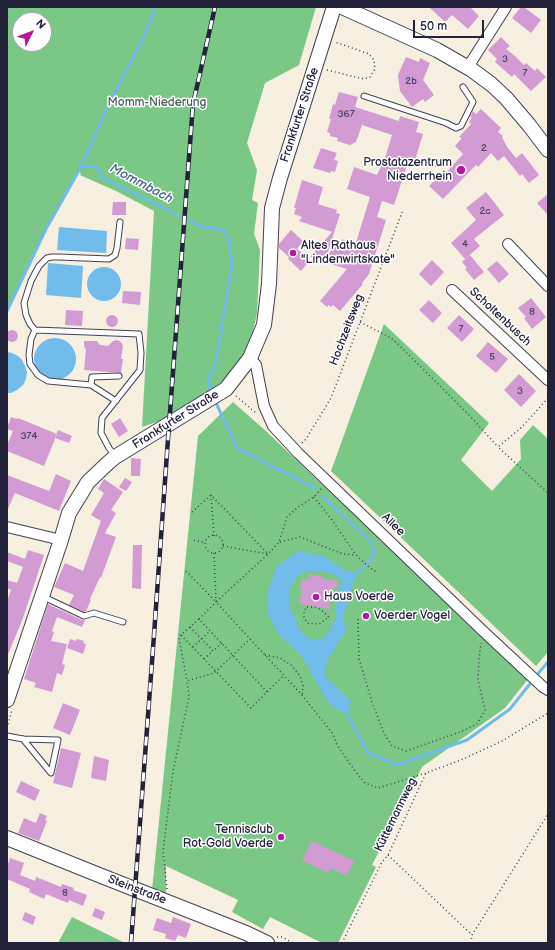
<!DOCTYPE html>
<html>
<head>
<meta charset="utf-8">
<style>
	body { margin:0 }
	#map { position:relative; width:555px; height:950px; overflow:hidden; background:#f7efe0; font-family:"Balsamiq Sans",sans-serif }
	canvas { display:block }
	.frame { position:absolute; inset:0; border:8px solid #22223b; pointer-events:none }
	.north { position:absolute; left:12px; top:12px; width:40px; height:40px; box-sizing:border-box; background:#fff; border:1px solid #a7a7b1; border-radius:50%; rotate:48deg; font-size:11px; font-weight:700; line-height:16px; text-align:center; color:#22223b }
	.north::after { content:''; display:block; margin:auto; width:14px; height:18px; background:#b5179e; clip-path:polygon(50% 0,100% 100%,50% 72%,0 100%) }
	.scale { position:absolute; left:413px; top:20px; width:71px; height:18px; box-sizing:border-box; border:2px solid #22223b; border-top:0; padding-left:5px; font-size:12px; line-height:14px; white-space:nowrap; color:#22223b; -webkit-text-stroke:3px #fff; paint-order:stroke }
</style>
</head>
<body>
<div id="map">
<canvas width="555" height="950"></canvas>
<div class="frame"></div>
<div class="north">N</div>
<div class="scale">50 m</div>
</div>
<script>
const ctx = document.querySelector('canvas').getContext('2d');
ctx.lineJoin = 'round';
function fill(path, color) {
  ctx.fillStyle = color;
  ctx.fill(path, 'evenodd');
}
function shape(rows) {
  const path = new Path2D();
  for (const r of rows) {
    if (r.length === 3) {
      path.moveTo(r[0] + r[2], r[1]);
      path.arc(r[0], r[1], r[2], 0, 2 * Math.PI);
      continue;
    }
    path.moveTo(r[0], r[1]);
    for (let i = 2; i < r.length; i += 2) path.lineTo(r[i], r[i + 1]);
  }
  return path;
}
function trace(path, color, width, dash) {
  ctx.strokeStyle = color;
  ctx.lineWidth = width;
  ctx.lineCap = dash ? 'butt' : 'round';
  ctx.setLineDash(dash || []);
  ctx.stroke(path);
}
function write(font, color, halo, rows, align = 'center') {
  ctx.font = font + ' "Balsamiq Sans",sans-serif';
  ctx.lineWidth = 3;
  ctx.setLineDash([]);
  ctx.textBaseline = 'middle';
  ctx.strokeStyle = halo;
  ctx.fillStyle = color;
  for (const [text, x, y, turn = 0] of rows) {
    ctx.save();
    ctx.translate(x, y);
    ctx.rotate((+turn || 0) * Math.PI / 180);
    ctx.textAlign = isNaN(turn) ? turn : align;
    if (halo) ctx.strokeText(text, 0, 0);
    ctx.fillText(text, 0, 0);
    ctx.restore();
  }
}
const green = shape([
	[7,7,316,7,299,65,265,83,247,143,257,170,252,200,258,203,254,234,260,250,257,313,252,336,247,350,235,370,219,384,192,405,174,416,142,427,154,211,116,191,80,175,81,173,78,172,43,235,7,313],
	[20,20,44,20,44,44,20,44],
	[384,324,489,423,461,460,492,491,521,459,520,440,533,425,548,439,548,652,536,666,331,471],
	[233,402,267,432,316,479,392,548,528,679,505,708,422,767,372,865,376,867,338,943,322,943,270,917,263,929,232,912,238,900,166,866,166,895,152,890,198,436],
	[72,917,123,942,123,943,58,943]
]);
const water = shape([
	[59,227,107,231,106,253,57,250],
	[48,263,83,266,81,298,46,295],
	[104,284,17],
	[55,359,21],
	[7,352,12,353,18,356,22,360,25,366,27,372,26,379,23,385,17,390,11,393,7,393],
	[298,551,324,556,344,570,358,573,354,581,343,618,347,629,327,661,325,676,351,701,348,715,329,704,301,655,279,635,267,613,267,593,277,566],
	[309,571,332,573,341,580,340,591,336,603,336,617,329,632,322,639,312,639,305,636,298,627,295,617,289,608,290,589,297,576,303,573]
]);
const stream = shape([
	[81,167,95,166,103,178,178,215],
	[190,221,203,227,216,228,224,231,229,240,232,265,216,362,208,380,210,382,209,392],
	[7,311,46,229,81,167,108,106,145,34,155,7],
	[217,405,237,448,315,488],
	[322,496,372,542,374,556,358,573],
	[348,715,368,753,397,765,467,740,510,709,541,670,548,662]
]);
const building = shape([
	[429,7,470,7,479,16,468,29,452,15,445,22],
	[521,7,524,7,541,20,531,33,512,18],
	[501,37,510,46,506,49,515,56,524,65,526,63,535,71,537,68,546,77,531,91,514,74,512,77,495,62,497,59,488,50],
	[406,57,419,62,420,58,430,63,423,80,434,95,425,102,423,99,412,107,400,91,398,75],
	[339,92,358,97,355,107,399,121,400,116,419,122,416,132,423,134,413,167,407,165,394,205,382,201,377,217,386,220,369,274,362,283,363,284,340,311,333,305,331,307,329,305,327,307,320,301,347,269,310,257,332,232,299,221,302,217,294,214,296,208,294,208,302,180,323,187,318,204,337,210,336,213,340,214,327,255,343,239,347,243,349,241,355,246,370,197,347,189,354,167,377,175,385,158,392,135,362,125,356,142,350,145,337,141,338,138,330,136,330,133,327,132,331,119,329,119,333,104,335,105],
	[481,109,501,128,498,132,503,136,502,137,507,147,516,158,522,153,539,175,529,183,522,174,520,176,504,156,498,161,491,153,478,167,476,165,443,199,429,186,442,173,444,175,463,154,455,146,462,138,459,137,471,124,469,122,472,118,470,117,473,111,476,114],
	[321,148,337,153,334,160,338,161,335,172,331,171,330,173,313,168],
	[486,192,504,215,474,239,480,246,465,259,451,243,476,220,466,208],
	[548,194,548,215,537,203],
	[113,202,126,202,126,215,112,215],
	[291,230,303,241,297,249,310,260,301,271,288,259,289,257,279,248,279,244],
	[126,238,139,239,138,250,125,249],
	[470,255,484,272,474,280,465,269,467,268,462,262],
	[432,260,444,272,431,286,419,274],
	[497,261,509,274,499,283,487,269],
	[123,291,141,292,140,305,122,303],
	[531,298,546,317,532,329,524,318,526,317,518,308],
	[429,300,442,313,433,323,419,310],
	[66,310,83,311,82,326,65,325],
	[459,315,474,329,462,342,447,328],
	[112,321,6],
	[12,336,6],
	[117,340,121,342,123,346,121,359,123,359,121,373,84,370,86,350,84,346,84,341,97,341,100,345,108,346,113,341],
	[488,342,508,359,496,373,476,356],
	[519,374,536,391,521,407,504,390],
	[11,417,17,419,18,418,57,434,44,466,7,451,7,445,13,431,7,429,7,428],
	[120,418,128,431,119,437,111,424],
	[58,430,72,436,69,443,55,438],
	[131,458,141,459,140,476,131,476],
	[56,474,71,481,59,511,15,493,7,511,7,475,49,491],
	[125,478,132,482,126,491,119,487],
	[104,479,123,492,111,510,116,513,105,533,116,537,101,578,100,577,90,599,91,600,86,611,84,612,69,605,74,595,54,587,65,563,83,571,101,521,91,515,104,493,98,489],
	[133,545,142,545,141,589,132,588],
	[28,550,44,555,23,618,7,657,7,601,11,590,7,588,7,580,17,583,23,567,7,561,7,552,25,559],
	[309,574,324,577,323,579,338,581,337,589,332,588,329,609,299,604,302,590,300,590,302,579,308,580],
	[48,604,82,620,85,620,82,627,57,617,52,631,54,632,51,641,67,644,62,664,65,665,62,675,57,673,52,692,34,687,36,683,24,679],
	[70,639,76,641,77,639,84,641,83,643,86,644,83,654,67,648],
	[63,703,80,710,70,735,53,728],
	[61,748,81,753,72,788,53,783],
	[94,756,109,760,106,781,91,778],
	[21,781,40,790,35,801,16,792],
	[40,813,47,816,45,820,47,821,39,841,18,833,24,818,36,823],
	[312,841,354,861,347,876,331,868,328,873,302,860],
	[10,858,24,863,20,875,35,881,36,877,61,887,62,884,74,888,73,890,87,895,83,906,69,900,68,903,46,894,44,899,29,892,30,889,7,879,7,867],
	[95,908,105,912,102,920,92,916],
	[25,912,36,917,33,925,22,920],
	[173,917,191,924,186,938,178,935,175,941,165,938,166,934,153,930,157,918,171,923]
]);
const path = shape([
	[327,70,364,79,370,77,375,69,374,60,369,54,335,42],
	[360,322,391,338,398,344,469,415,498,447],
	[236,396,256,413],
	[548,398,522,427,498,447,548,493],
	[302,443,306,439,331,398,403,210],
	[321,489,314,497,298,507,287,517,279,542,268,554,216,602,302,695,333,734,337,745,355,771,365,783,378,788,426,773],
	[314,497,332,520,356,555,370,568,377,572],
	[192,512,211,495],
	[214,544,9],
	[214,536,211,495,268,554],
	[194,540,205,543],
	[280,542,300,537,343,554,356,555],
	[223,546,268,554],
	[186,571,216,602],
	[307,607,314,607,320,609,329,617,319,624,307,623,304,617,304,611,307,607],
	[199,619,216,602,214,553],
	[358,619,359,659,373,705,384,733,392,746,406,751,460,732,477,724,485,710,478,680,479,659,481,643],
	[190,627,213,651,222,643],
	[181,635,179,638,187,681],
	[193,647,210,631],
	[265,655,280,658,291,665,300,676,303,686,302,695],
	[204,659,213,651],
	[267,692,199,619,181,635,251,708,284,675],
	[7,728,12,710],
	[388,855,472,935],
	[167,889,163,852,173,771,189,697,187,681,214,673,250,639],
	[277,937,282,937,293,943],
	[342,943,382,862,388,855,426,773,461,760,502,741,548,713],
	[471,943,472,935,548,814]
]);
const lane = shape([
	[364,96,446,123,456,128,461,126,473,102,463,87],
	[35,330,31,339,29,355,30,364,38,375,48,381,91,385],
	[116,401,91,385,92,377,119,376],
	[115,456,109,448,101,433,102,418,140,370,141,353,139,334,35,330,30,324,26,315,24,303,31,281,39,266,47,258,52,257,59,257,109,259,115,255,117,248,120,222],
	[43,598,48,599,84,616,94,613,123,622],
	[7,736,23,739,58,740,51,773,23,739]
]);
const street = shape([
	[468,67,506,7],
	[508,244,548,286],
	[452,290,548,380],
	[250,358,256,365,264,406,273,426,298,453,483,631,543,687,548,690],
	[7,527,61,540]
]);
const secondary = shape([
	[342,7,437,50,472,70,491,84,506,98,529,125,548,150],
	[7,700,61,540,69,513,88,482,108,463,115,457,226,389,250,358,264,325,269,284,272,208,280,178,334,7],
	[7,838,99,875,246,933,267,943]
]);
const rail = shape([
	[131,943,154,635,168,439,193,104,215,7]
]);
const markers = [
	[461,170,5,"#b5179e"],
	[293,253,4,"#b5179e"],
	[316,597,4,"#b5179e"],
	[366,616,4,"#b5179e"],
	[281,837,4,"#b5179e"]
];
const numberNames = [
	["3",505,59],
	["7",525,73],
	["2b",411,81],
	["367",346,114],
	["2",484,148],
	["2c",485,211],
	["4",465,244],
	["8",532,312],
	["7",461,329],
	["5",492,357],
	["3",520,391],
	["374",29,436],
	["8",65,893]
];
const parkNames = [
	["Momm-Niederung",157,103]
];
const streetNames = [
	["Frankfurter Straße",300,115,-72],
	["Scholtenbusch",500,317,43],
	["Hochzeitsweg",347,330,-69],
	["Frankfurter Straße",176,420,-32],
	["Allee",393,525,44],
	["Küttemannweg",396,815,-64],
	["Steinstraße",137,890,21]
];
const poiNames = [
	["Prostatazentrum",452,163,"right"],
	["Niederrhein",452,177,"right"],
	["Altes Rathaus",301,246],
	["\"Lindenwirtskate\"",301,260],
	["Haus Voerde",324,597],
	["Voerder Vogel",374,616],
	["Tennisclub",273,830,"right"],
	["Rot-Gold Voerde",273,844,"right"]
];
const waterNames = [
	["Mommbach",141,184,28]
];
fill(green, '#7ac786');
fill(water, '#71bcea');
trace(stream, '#71bcea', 3);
fill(building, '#d29bd3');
trace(lane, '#424154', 7);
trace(street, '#424154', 12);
trace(secondary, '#424154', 16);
trace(path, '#424154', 1.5, [1, 3]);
trace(lane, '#fff', 5);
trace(street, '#fff', 10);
trace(secondary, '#fff', 14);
trace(rail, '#22223b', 4.5);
trace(rail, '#fff', 3, [9]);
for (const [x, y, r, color] of markers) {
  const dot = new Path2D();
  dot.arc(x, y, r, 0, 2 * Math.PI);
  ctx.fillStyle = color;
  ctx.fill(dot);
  trace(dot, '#fff', 1.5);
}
write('10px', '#4e4061', null, numberNames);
write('12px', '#456459', '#fff', parkNames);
write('12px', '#22223b', '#fff', streetNames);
write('12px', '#22223b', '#fff', poiNames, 'left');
write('italic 13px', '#426081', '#fff', waterNames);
</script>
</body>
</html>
